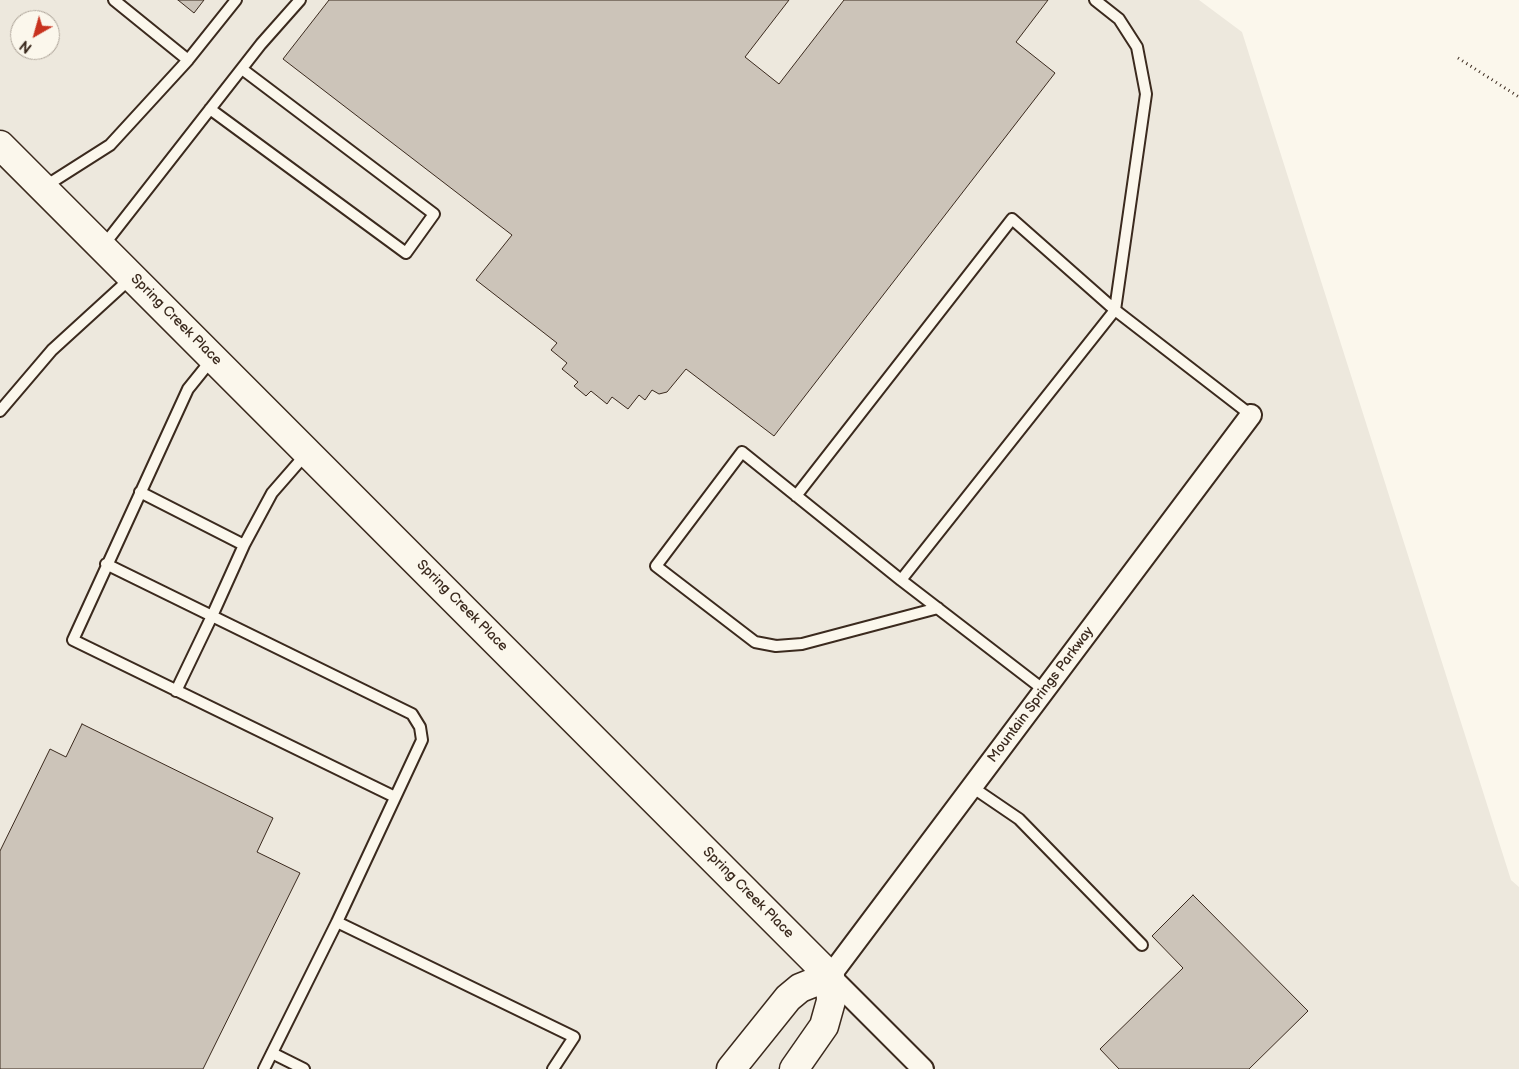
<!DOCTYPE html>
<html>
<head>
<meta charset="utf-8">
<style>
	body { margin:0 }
	#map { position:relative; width:1519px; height:1069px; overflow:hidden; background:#fbf7ec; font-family:"Balsamiq Sans",sans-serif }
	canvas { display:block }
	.north { position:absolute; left:10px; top:10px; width:50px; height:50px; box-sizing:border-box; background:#fbf7ec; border:1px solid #aea59a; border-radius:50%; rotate:218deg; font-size:14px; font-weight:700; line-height:20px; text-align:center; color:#3b2a1e }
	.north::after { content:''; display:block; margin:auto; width:18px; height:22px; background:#c8321e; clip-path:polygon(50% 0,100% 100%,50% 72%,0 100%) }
</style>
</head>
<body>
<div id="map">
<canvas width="1519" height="1069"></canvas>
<div class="north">N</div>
</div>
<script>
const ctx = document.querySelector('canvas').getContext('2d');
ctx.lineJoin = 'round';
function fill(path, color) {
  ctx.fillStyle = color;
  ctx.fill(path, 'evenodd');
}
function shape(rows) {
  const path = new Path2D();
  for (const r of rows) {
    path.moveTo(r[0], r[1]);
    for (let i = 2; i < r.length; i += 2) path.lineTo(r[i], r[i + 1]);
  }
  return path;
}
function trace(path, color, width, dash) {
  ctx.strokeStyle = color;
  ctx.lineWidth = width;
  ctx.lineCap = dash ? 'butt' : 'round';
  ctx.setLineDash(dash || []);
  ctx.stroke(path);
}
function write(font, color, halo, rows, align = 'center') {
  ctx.font = font + ' "Balsamiq Sans",sans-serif';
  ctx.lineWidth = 4;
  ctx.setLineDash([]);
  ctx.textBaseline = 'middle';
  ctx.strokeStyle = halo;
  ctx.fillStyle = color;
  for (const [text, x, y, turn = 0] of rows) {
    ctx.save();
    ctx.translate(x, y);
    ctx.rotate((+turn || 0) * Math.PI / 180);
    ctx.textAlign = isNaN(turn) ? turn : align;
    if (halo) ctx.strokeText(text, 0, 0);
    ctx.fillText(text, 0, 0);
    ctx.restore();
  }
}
const built = shape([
	[0,0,1199,0,1242,32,1511,880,1519,887,1519,1069,0,1069],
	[20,20,50,20,50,50,20,50]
]);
const building = shape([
	[178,0,204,0,194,13,178,0],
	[329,0,789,0,745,57,779,84,844,0,1048,0,1016,42,1055,73,774,436,686,369,667,392,659,394,652,390,645,400,639,395,628,409,612,397,607,404,591,391,586,396,574,386,578,382,562,369,567,363,551,350,557,343,476,280,512,235,283,59,329,0],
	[82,724,273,818,257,852,300,873,203,1069,0,1069,0,851,50,749,66,757,82,724],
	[1193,895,1308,1011,1249,1069,1119,1069,1100,1049,1183,968,1152,936,1193,895]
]);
const path = shape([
	[1458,58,1519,97]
]);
const lane = shape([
	[114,0,188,60],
	[1095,0,1119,19,1137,47,1146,94,1115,310],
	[210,109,406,253,434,214,242,69],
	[44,187,110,145,188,60,236,0],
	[103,246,261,44,300,0],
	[213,358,188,389,73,640,395,797],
	[0,411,52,350,132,277],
	[306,454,272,493,244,545,212,616,412,714,420,727,422,740,337,922],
	[140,492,244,545],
	[796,496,1012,219,1115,310],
	[106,564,212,616,176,691],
	[901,580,742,452,656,566,755,642,776,646,802,644,938,608],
	[1044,690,901,580,1115,310,1251,415],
	[972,787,1019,819,1142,945],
	[272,1053,304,1069],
	[264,1069,337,922,574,1037,553,1069]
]);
const street = shape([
	[923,1069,830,976,1251,415]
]);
const secondary = shape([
	[0,145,830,976],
	[731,1069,788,998,800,988,830,976],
	[794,1069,824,1026,831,1001,830,976]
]);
const streetNames = [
	["Spring Creek Place",176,320,45],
	["Spring Creek Place",462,606,45],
	["Mountain Springs Parkway",1041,695,-53],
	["Spring Creek Place",748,893,45]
];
fill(built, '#ede8dd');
fill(building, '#ccc4b9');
trace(building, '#3b2a1e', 1);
trace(lane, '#3b2a1e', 14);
trace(street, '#3b2a1e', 24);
trace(secondary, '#3b2a1e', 31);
trace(path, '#3b2a1e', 3, [1, 4]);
trace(lane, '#fbf7ec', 10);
trace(street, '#fbf7ec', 20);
trace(secondary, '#fbf7ec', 28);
write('14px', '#3b2a1e', '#fbf7ec', streetNames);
</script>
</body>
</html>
